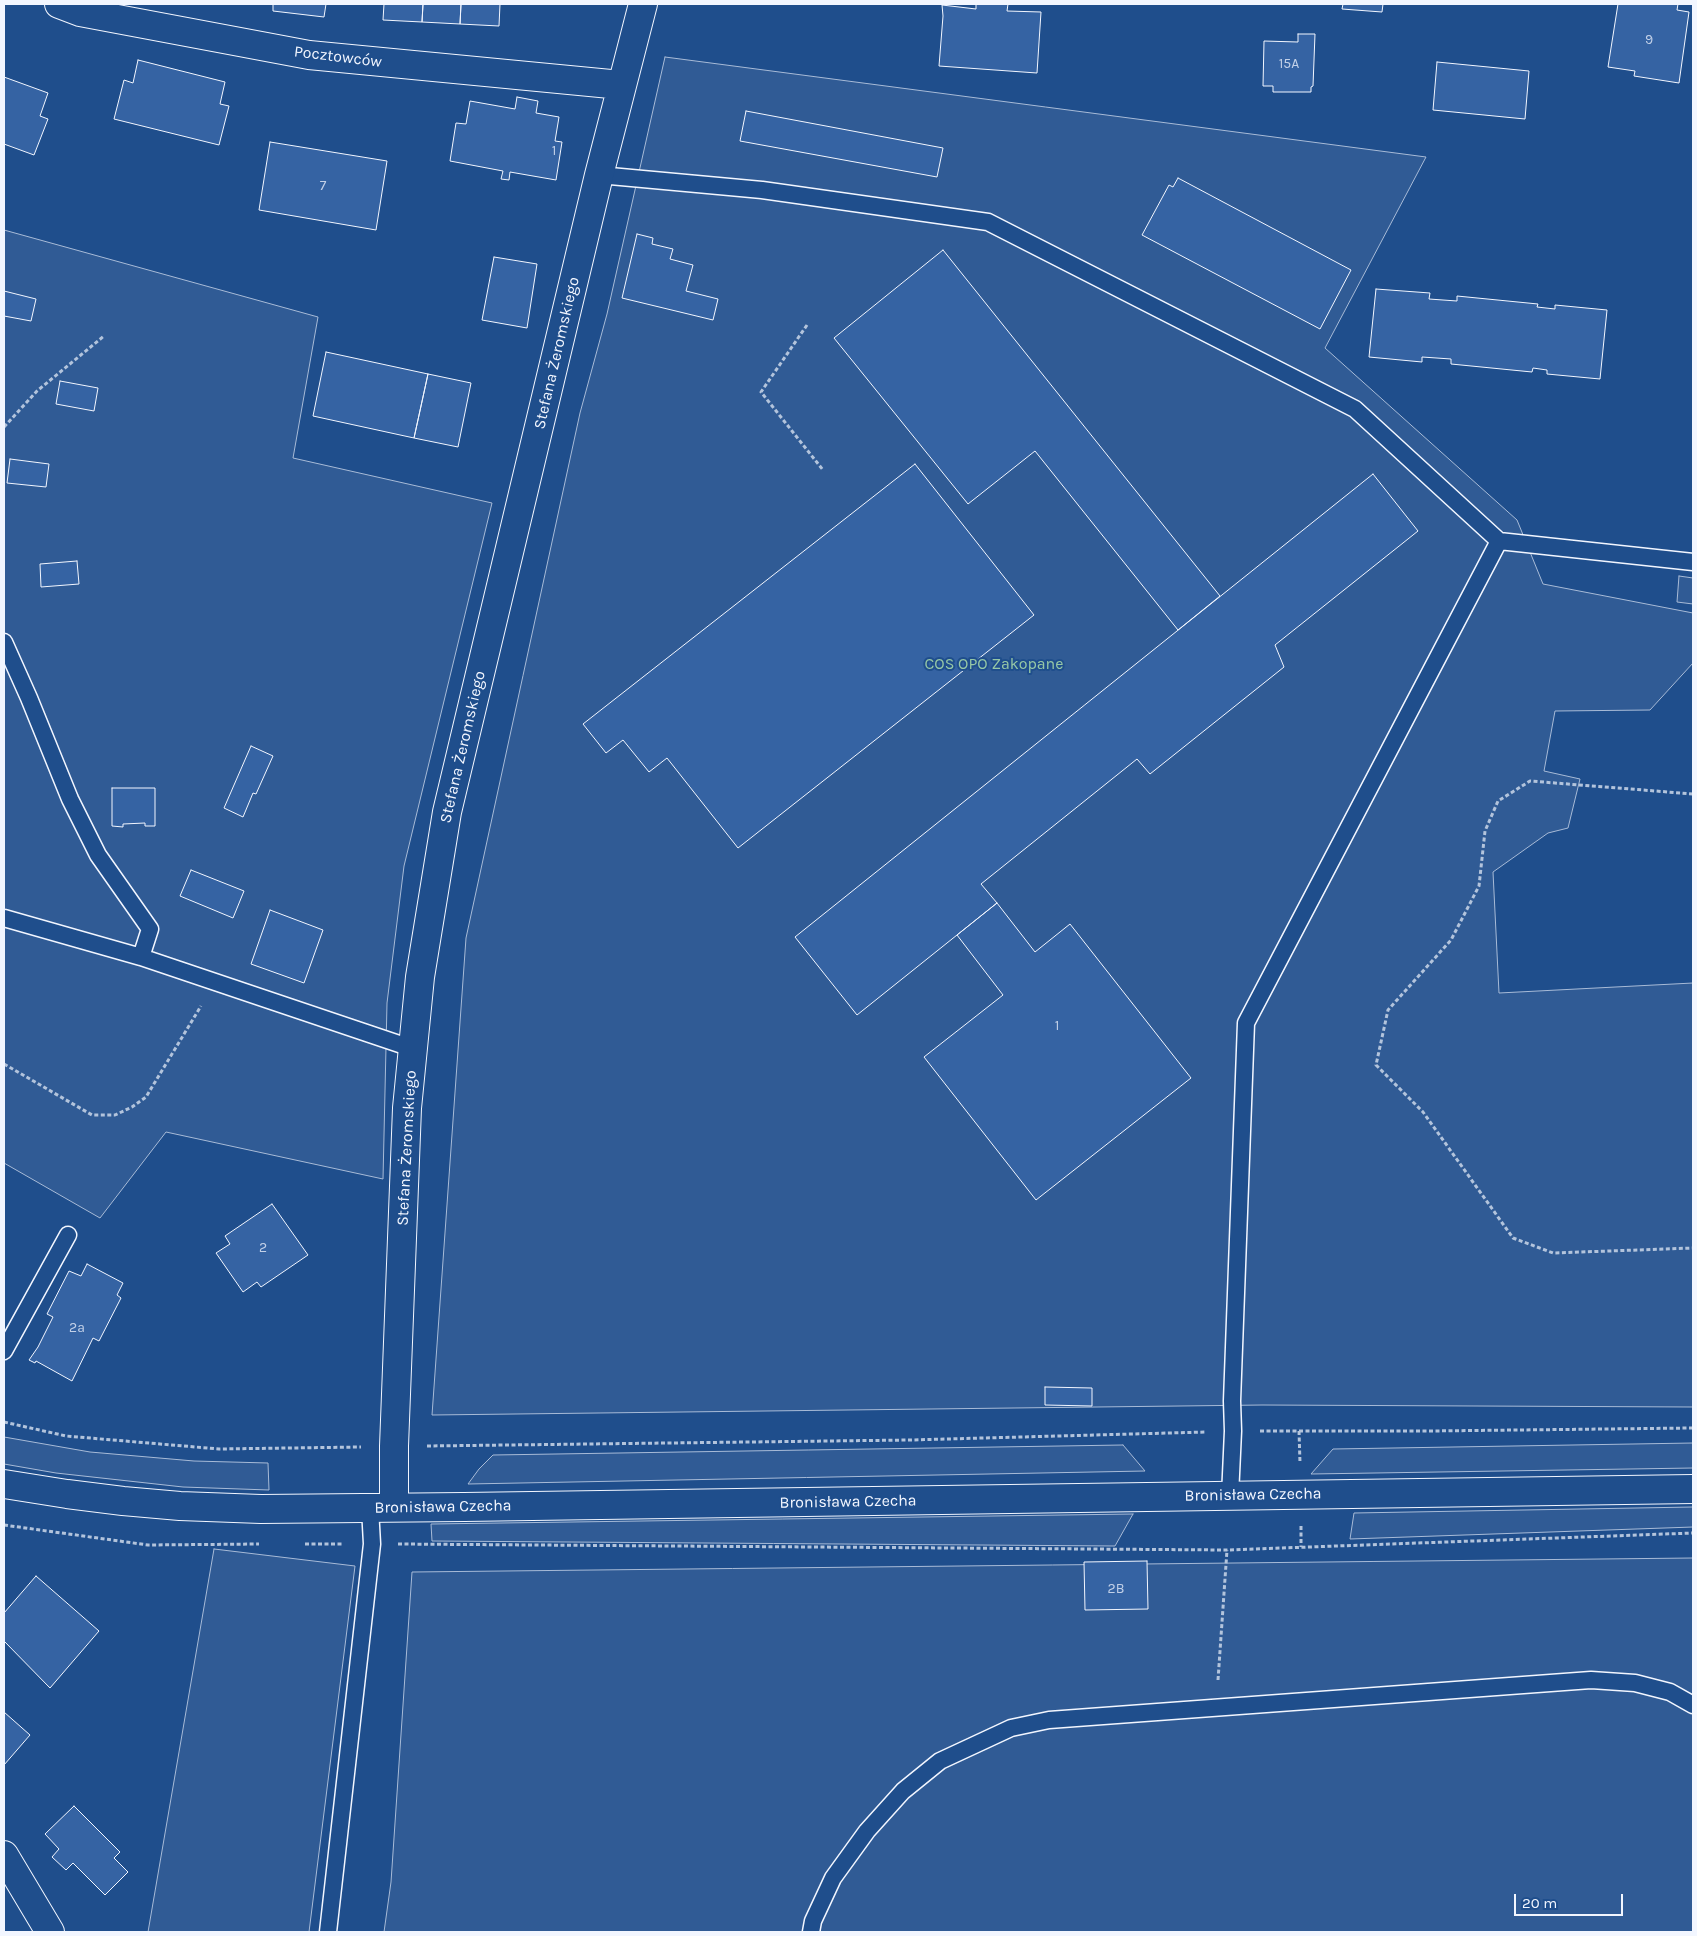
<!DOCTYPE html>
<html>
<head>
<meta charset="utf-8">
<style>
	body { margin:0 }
	#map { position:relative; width:1697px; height:1936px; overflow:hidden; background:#1f4e8c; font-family:Karla,sans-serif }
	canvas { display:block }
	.frame { position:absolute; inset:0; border:5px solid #f2f6ff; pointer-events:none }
	.scale { position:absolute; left:1514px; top:1894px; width:109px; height:22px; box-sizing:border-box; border:2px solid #f2f6ff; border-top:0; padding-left:6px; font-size:15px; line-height:18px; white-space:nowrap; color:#f2f6ff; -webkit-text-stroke:4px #1f4e8c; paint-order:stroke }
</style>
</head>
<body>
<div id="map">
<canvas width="1697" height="1936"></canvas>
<div class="frame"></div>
<div class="scale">20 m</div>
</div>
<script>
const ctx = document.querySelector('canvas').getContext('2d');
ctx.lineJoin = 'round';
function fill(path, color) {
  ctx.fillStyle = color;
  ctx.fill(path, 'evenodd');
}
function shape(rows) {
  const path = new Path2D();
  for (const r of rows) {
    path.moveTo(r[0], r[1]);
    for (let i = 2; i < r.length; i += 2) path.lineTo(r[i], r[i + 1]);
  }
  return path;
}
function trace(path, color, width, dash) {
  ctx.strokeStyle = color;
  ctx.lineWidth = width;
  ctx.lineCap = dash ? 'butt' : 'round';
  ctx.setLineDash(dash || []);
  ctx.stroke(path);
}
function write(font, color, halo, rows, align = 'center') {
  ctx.font = font + ' Karla,sans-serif';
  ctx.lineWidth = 4;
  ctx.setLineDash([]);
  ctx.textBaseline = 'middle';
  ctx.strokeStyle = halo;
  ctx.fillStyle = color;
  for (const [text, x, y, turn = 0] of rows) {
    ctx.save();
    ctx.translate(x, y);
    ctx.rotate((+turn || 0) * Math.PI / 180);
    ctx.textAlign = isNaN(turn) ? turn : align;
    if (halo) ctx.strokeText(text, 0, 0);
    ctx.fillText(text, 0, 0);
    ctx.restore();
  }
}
const built = shape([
	[665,57,1426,157,1325,348,1517,520,1543,584,1693,613,1693,663,1650,710,1555,711,1544,771,1580,779,1568,828,1548,833,1493,872,1499,993,1693,983,1693,1407,1262,1405,432,1415,466,938,580,413,607,314,665,57],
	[4,230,318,317,293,458,492,503,404,866,387,1003,383,1179,166,1132,100,1218,4,1163,4,230],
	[1679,576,1693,578,1693,604,1677,602,1679,576],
	[4,1437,90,1452,194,1461,268,1463,269,1490,183,1487,56,1473,4,1464,4,1437],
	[1693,1443,1693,1468,1311,1474,1333,1449,1693,1443],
	[1123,1445,1145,1471,468,1484,479,1469,493,1455,1123,1445],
	[1693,1507,1693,1527,1350,1539,1354,1513,1693,1507],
	[1133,1514,1115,1546,432,1541,431,1524,1133,1514],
	[214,1549,355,1566,309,1932,148,1932,214,1549],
	[1693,1558,1693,1932,384,1932,391,1882,412,1572,1693,1558]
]);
const building = shape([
	[273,4,326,4,324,17,273,11,273,4],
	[384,4,423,4,422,22,383,20,384,4],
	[423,4,461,4,460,24,422,22,423,4],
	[461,4,500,4,499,26,460,24,461,4],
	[976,4,1008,4,1007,11,1041,12,1037,73,939,66,943,16,942,5,976,9,976,4],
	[1343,4,1383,4,1382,12,1342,9,1343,4],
	[1618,4,1678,4,1677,10,1689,12,1679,83,1634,76,1635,71,1608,67,1618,4],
	[1298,34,1315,34,1313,86,1311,87,1311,92,1273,92,1273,86,1263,86,1264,41,1298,42,1298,34],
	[138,60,225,82,220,104,229,106,219,145,114,119,124,80,133,83,138,60],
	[1437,62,1529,71,1525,119,1433,110,1437,62],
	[4,77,48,93,40,116,48,119,34,155,4,144,4,77],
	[517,97,538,101,536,113,559,117,555,141,562,142,556,180,510,172,509,180,501,179,503,171,450,161,456,123,466,124,470,101,515,109,517,97],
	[746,111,943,148,937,177,740,141,746,111],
	[270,142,387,161,376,230,259,210,270,142],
	[1178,178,1351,270,1320,329,1142,235,1169,185,1173,187,1178,178],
	[637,234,653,238,652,244,673,249,670,259,693,265,686,291,718,299,713,320,622,298,637,234],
	[943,250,1220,596,1178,630,1035,451,968,504,834,338,943,250],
	[494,257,537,264,527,328,482,320,494,257],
	[1376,289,1430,293,1429,299,1457,301,1457,296,1538,304,1537,307,1555,309,1555,305,1607,310,1600,379,1547,374,1547,370,1533,368,1532,372,1451,364,1451,359,1422,357,1422,362,1369,357,1376,289],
	[4,291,36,299,31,321,4,316,4,291],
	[326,352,428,374,414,438,313,416,326,352],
	[428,374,471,383,458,447,414,438,428,374],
	[60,381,98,388,94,411,56,404,60,381],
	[10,459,49,464,46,487,7,483,10,459],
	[915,464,1034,615,738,848,667,758,649,772,623,740,606,753,583,724,915,464],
	[1373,474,1418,531,1275,645,1284,667,1150,774,1137,759,981,884,997,903,857,1015,795,937,1373,474],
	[77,561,79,584,41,587,40,564,77,561],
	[251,746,273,756,256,794,253,793,243,817,224,808,251,746],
	[112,788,155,788,155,826,145,826,145,823,123,824,123,827,112,826,112,788],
	[191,870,244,891,233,918,180,896,191,870],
	[997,903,1035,952,1070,924,1191,1078,1036,1200,924,1057,1003,995,957,935,997,903],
	[270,910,323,930,304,983,251,964,270,910],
	[272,1204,308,1255,261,1287,257,1282,243,1292,216,1253,230,1244,225,1236,272,1204],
	[87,1264,123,1283,117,1295,121,1298,99,1341,93,1338,72,1381,36,1361,35,1363,29,1360,38,1347,53,1317,47,1314,69,1271,81,1276,87,1264],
	[1045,1387,1092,1388,1092,1406,1045,1405,1045,1387],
	[1147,1561,1148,1609,1085,1610,1084,1562,1147,1561],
	[36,1576,99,1631,50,1688,4,1641,4,1613,36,1576],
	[4,1712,30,1735,4,1765,4,1712],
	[74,1806,120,1852,114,1858,128,1872,105,1895,73,1863,66,1870,52,1857,59,1849,45,1834,74,1806]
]);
const path = shape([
	[807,325,761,392,823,470],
	[4,427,37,391,104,336],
	[1693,794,1530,781,1498,801,1485,831,1479,886,1451,940,1388,1010,1376,1065,1423,1112,1513,1238,1553,1253,1693,1248],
	[4,1064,92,1115,115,1115,132,1107,146,1097,201,1006],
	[4,1422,66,1436,219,1449,361,1447],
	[1260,1431,1430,1431,1693,1428],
	[1299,1431,1300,1463],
	[427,1446,910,1440,1206,1432],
	[4,1525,148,1545,259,1544],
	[1301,1526,1301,1547],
	[305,1544,344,1544],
	[398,1544,1227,1550,1693,1533],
	[1218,1680,1227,1550]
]);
const service = shape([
	[599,175,762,190,988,222,1355,409,1499,541,1693,562],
	[4,642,29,698,70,799,98,855,150,929,141,957],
	[4,918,141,957,414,1049],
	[4,1351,68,1235],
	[1230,1496,1233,1431,1232,1401,1246,1023,1499,541],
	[328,1932,372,1544,370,1508],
	[811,1932,813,1921,833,1878,867,1831,903,1791,940,1761,1011,1728,1049,1720,1591,1680,1635,1683,1670,1692,1693,1705]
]);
const minor = shape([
	[59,4,80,12,309,55,621,85],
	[4,1484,67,1494,123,1501,180,1506,261,1509,464,1507,1693,1489],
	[394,1507,394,1446,407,1108,420,977,447,812,599,175,643,4],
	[4,1855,50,1932]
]);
const numberNames = [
	["9",1649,40],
	["15A",1289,64],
	["1",554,151],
	["7",323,186],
	["1",1057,1026],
	["2",263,1248],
	["2a",77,1328],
	["2B",1116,1589]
];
const streetNames = [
	["Pocztowców",338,57,7],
	["Stefana Żeromskiego",557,353,-77],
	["Stefana Żeromskiego",463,747,-77],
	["Stefana Żeromskiego",407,1148,-87],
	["Bronisława Czecha",1253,1495,-1],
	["Bronisława Czecha",848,1502,-1],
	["Bronisława Czecha",443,1507,-1]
];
const parkNames = [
	["COS OPO Zakopane",994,664]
];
fill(built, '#305b95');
trace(built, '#a8bbd7', 1);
fill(building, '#3563a3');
trace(building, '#f2f6ff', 1);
trace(service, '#f2f6ff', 19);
trace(minor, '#f2f6ff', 30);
trace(path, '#b3c4dc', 3, [4, 2.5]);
trace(service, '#1f4e8c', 16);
trace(minor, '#1f4e8c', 28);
write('14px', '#c3d1e8', null, numberNames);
write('16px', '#f2f6ff', '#1f4e8c', streetNames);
write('16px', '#97c8a6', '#1f4e8c', parkNames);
</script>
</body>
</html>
